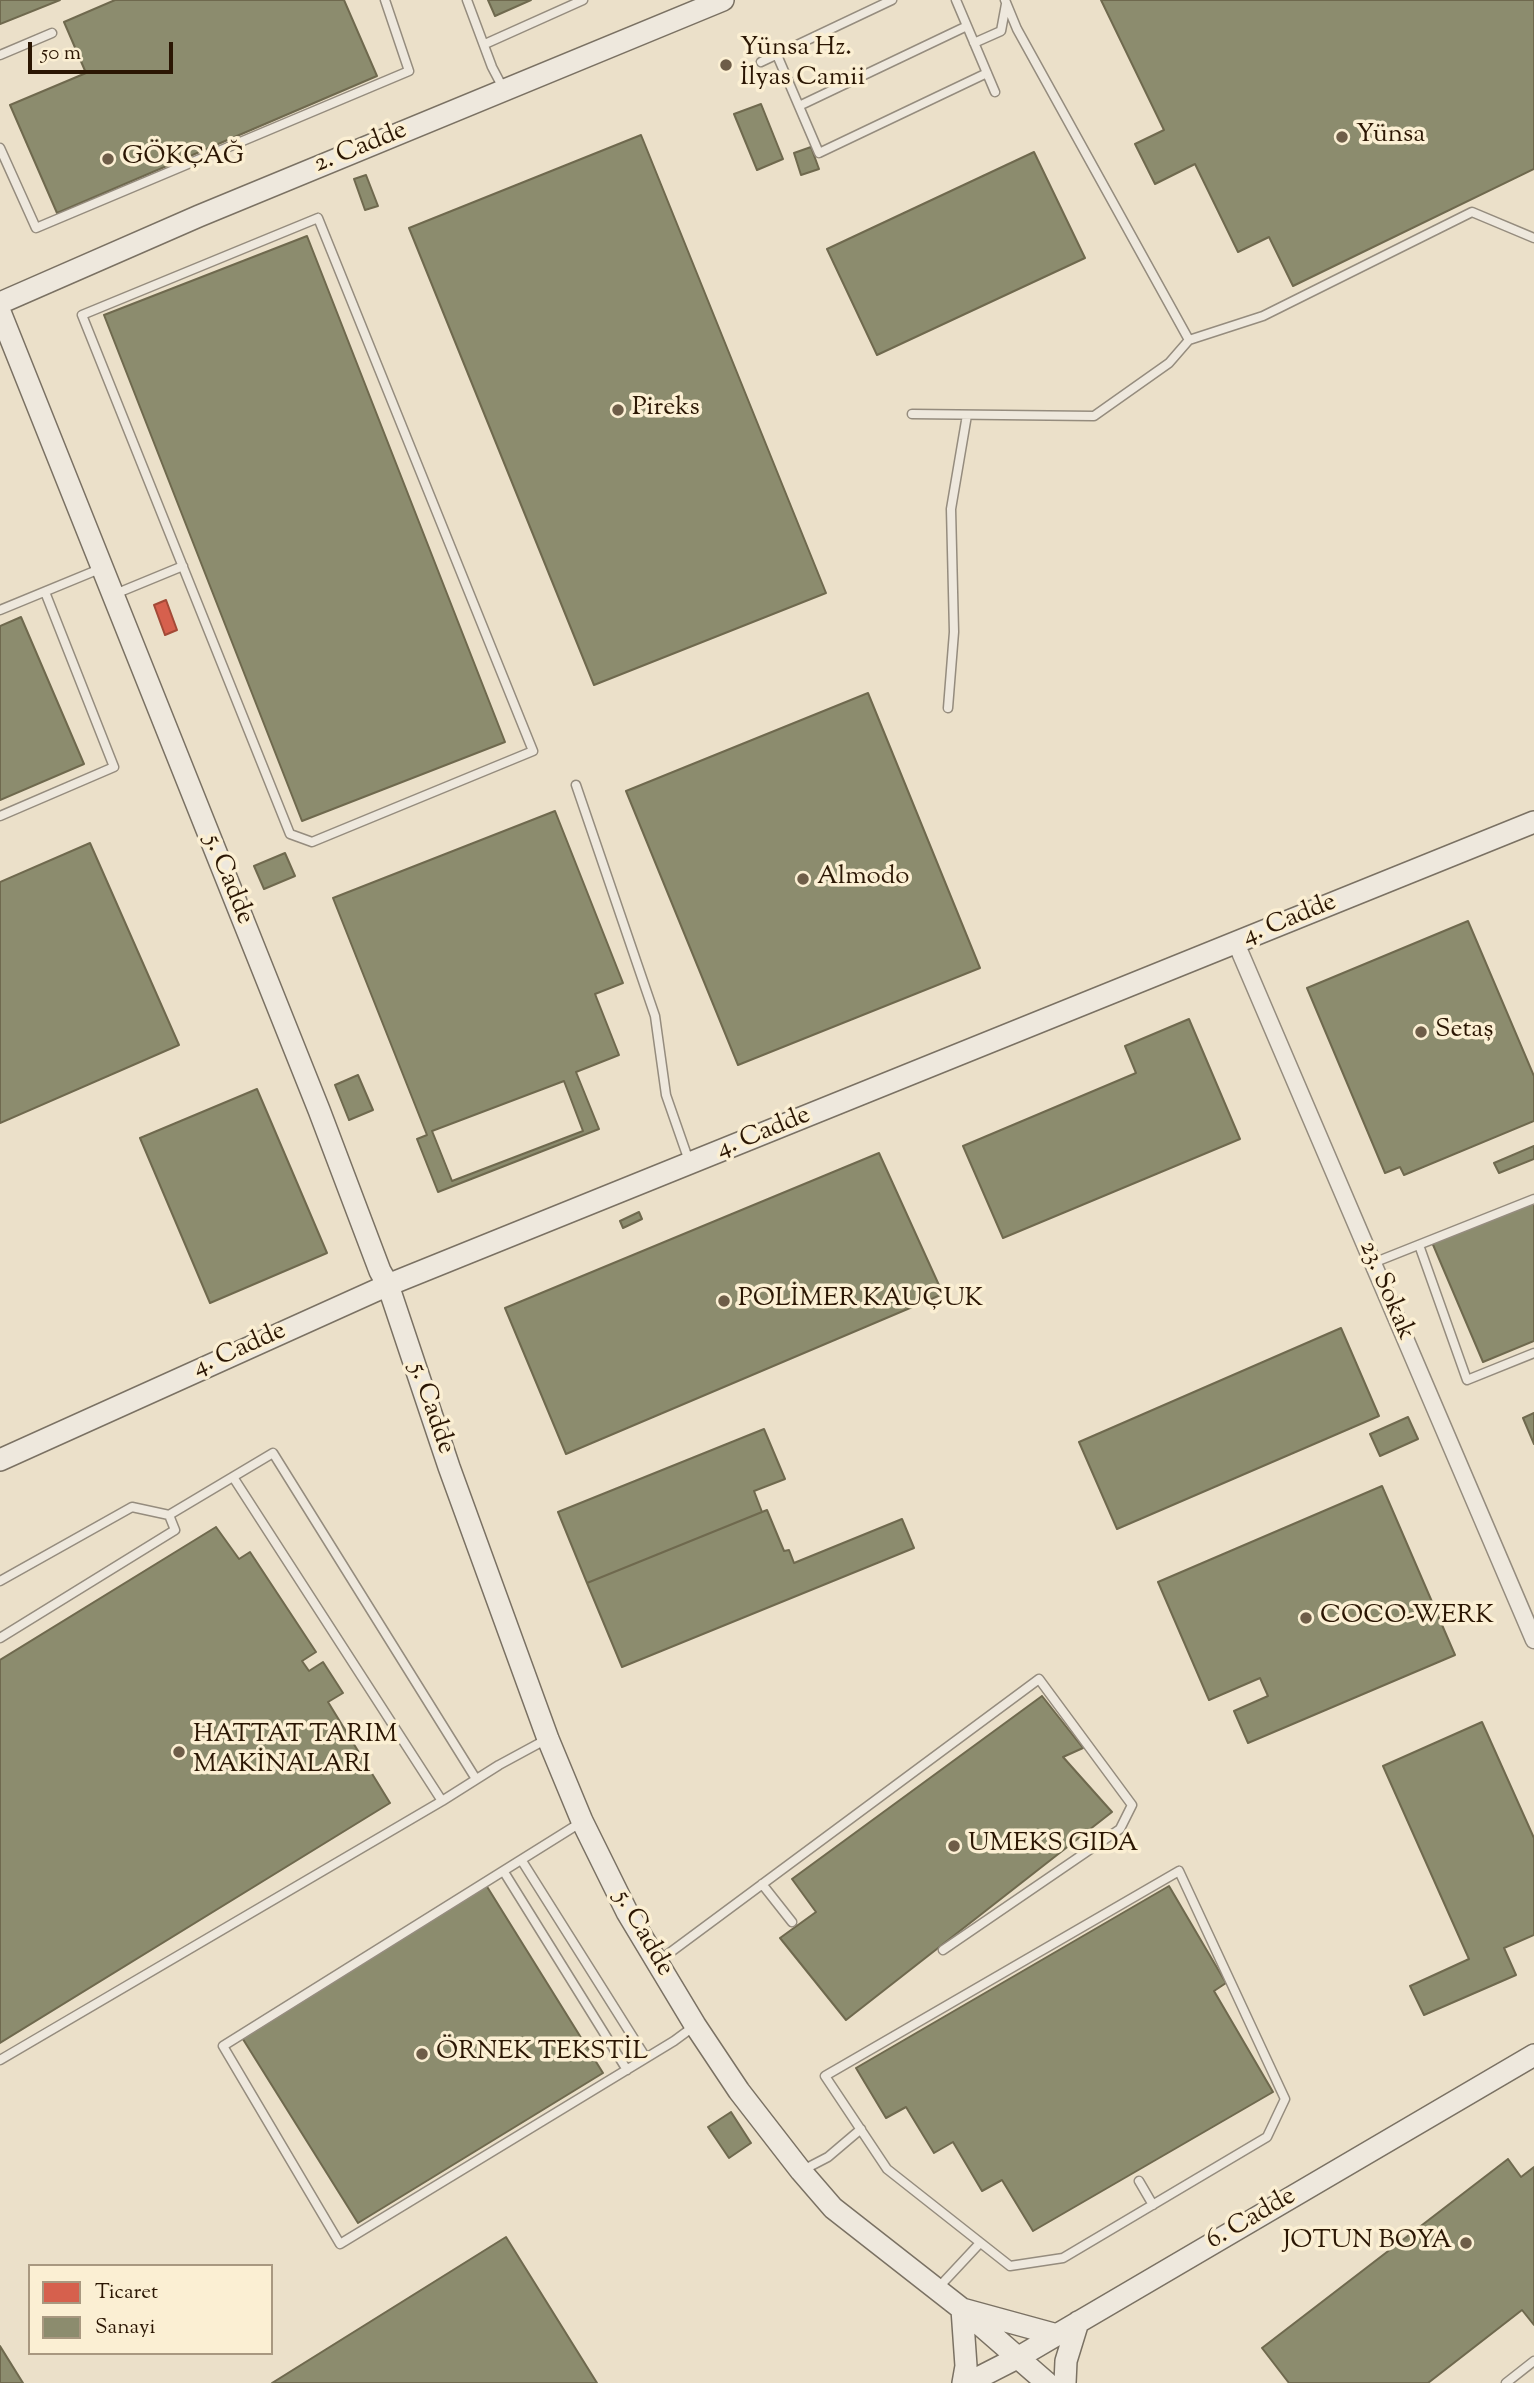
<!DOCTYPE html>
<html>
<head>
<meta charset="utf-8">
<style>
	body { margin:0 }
	#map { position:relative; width:1534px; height:2383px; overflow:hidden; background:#ebe0c9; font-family:"Sorts Mill Goudy",serif }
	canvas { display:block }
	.legend { position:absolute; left:28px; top:2264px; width:245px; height:91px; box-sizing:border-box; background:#fbefd3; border:2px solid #a89880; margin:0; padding:9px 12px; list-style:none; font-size:21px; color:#2b1603 }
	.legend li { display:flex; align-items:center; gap:14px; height:35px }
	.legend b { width:35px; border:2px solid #a89880 }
	.scale { position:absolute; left:28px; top:42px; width:145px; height:32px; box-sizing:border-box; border:4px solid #2b1603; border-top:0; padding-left:9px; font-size:21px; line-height:24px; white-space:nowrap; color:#2b1603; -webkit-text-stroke:5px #fbefd3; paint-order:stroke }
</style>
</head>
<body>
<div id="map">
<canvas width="1534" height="2383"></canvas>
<ul class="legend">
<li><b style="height:19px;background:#d6604d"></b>Ticaret</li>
<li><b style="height:19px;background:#8c8c6e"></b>Sanayi</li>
</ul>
<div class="scale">50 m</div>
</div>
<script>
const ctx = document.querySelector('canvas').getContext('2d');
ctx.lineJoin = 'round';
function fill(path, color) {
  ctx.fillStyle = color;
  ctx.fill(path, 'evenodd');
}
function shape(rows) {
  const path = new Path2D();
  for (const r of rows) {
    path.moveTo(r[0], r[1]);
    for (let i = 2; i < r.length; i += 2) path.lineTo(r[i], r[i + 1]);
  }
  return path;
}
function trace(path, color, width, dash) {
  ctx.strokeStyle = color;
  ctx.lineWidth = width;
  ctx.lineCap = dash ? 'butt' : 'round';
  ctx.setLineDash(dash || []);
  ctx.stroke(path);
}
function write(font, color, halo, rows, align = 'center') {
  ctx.font = font + ' "Sorts Mill Goudy",serif';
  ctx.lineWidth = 7;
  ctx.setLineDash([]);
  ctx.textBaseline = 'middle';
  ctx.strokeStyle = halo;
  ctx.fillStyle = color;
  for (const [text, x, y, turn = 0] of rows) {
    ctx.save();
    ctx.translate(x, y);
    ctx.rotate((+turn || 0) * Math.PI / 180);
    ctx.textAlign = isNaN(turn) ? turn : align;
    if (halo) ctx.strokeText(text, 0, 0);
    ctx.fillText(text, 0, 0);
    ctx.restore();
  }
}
const shops = shape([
	[166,600,177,630,165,635,154,605,166,600]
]);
const industry = shape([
	[0,0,60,0,0,24,0,0],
	[115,0,344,0,377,76,57,213,10,105,86,73,64,22,115,0],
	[488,0,531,0,495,16,488,0],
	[1101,0,1534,0,1534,169,1293,286,1269,237,1238,252,1195,164,1155,184,1135,144,1164,130,1101,0],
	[761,104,783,159,757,170,734,114,761,104],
	[641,135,826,593,594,685,409,228,641,135],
	[811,147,819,169,801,175,794,153,811,147],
	[1034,152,1085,258,877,355,827,249,1034,152],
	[366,175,378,206,365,210,354,179,366,175],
	[307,236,505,742,302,821,104,315,307,236],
	[21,617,84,764,0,800,0,626,21,617],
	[868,693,980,968,738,1065,626,791,868,693],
	[555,811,623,983,595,994,619,1055,576,1072,599,1129,438,1192,417,1139,427,1135,333,898,555,811],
	[90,843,179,1045,0,1123,0,882,90,843],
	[285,853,295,876,264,889,254,866,285,853],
	[1468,921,1534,1076,1534,1121,1404,1175,1400,1167,1385,1173,1307,988,1468,921],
	[1189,1019,1240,1139,1003,1238,963,1146,1136,1073,1125,1046,1189,1019],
	[358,1075,373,1110,349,1120,335,1085,358,1075],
	[564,1081,583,1131,452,1181,432,1131,564,1081],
	[257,1089,327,1253,210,1303,140,1138,257,1089],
	[1534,1146,1534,1159,1499,1173,1494,1163,1534,1146],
	[879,1153,943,1294,566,1454,505,1308,879,1153],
	[1534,1198,1534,1341,1483,1362,1431,1240,1534,1198],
	[639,1212,642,1219,623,1228,620,1221,639,1212],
	[1341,1328,1379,1416,1117,1529,1079,1442,1341,1328],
	[1534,1413,1534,1444,1523,1418,1534,1413],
	[1408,1417,1418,1439,1380,1456,1370,1434,1408,1417],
	[764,1429,785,1479,754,1491,762,1512,587,1583,558,1512,764,1429],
	[1382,1486,1455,1655,1248,1743,1234,1711,1268,1696,1260,1678,1209,1700,1158,1582,1382,1486],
	[767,1510,784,1551,789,1550,794,1563,902,1519,914,1548,622,1667,587,1583,767,1510],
	[216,1527,239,1559,250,1552,316,1652,302,1661,309,1671,323,1662,343,1693,328,1702,390,1803,0,2043,0,1660,216,1527],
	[1042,1696,1083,1748,1063,1757,1112,1812,846,2020,780,1938,816,1912,792,1879,1042,1696],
	[1482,1722,1534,1838,1534,1935,1504,1948,1516,1975,1424,2015,1410,1986,1469,1959,1383,1766,1482,1722],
	[486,1885,603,2073,358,2223,241,2036,486,1885],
	[1169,1886,1226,1983,1214,1991,1273,2092,1033,2231,1002,2180,982,2191,953,2142,934,2153,906,2107,886,2118,856,2068,1169,1886],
	[731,2112,751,2143,729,2158,708,2127,731,2112],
	[1508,2159,1521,2177,1534,2167,1534,2325,1522,2310,1428,2383,1289,2383,1262,2348,1508,2159],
	[506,2237,597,2383,272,2383,506,2237],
	[0,2346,23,2383,0,2383,0,2346]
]);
const lane = shape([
	[467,0,492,67,503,88],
	[956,0,995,92],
	[1005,0,1017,29,1189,340,1263,316,1472,212,1534,238],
	[974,43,1001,31,1006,4],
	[485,44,583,0],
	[0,55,52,33],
	[777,55,819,153,987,73],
	[761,62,892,0],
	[799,106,967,26],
	[0,148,36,228,409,71,385,0],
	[318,218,533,751,312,842,290,834,82,315,318,218],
	[912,414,1094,416,1169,363,1189,340],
	[115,594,183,566],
	[0,610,102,568],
	[948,708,954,632,951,509,967,415],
	[576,785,655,1016,666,1095,689,1161],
	[0,816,114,767,45,592],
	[1419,1245,1467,1380,1534,1353],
	[1373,1263,1534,1199],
	[233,1477,442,1801],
	[0,1581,132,1507,169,1515,273,1453,476,1779],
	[0,1638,175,1530,169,1515],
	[580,1823,223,2046,340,2244,674,2041,693,2027],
	[522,1861,646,2058],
	[1179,1871,1285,2099,1267,2137,1063,2258,1010,2266,887,2169,825,2076,1179,1871],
	[504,1872,627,2070],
	[762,1884,792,1922],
	[660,1960,1039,1679,1132,1805,1120,1829,943,1950],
	[0,2060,442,1801,499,1765,547,1739],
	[803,2170,828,2157,861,2129],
	[1139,2181,1153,2205],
	[938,2288,980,2243],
	[1506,2383,1534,2361]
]);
const street = shape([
	[1236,943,1534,1640]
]);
const secondary = shape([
	[0,303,199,216,723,0],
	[0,312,319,1110,380,1271,388,1285,449,1467,548,1739,582,1821,627,1912,695,2025,739,2091,801,2171,833,2208,962,2309,1047,2383],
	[0,1460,388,1285,1534,822],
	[963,2383,966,2366,962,2309,1057,2335],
	[968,2383,1019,2357,1534,2055],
	[1065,2383,1066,2361,1078,2322]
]);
const markers = [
	[726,65,7,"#6e5d48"],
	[1342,137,7,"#6e5d48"],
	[108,159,7,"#6e5d48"],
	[618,410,7,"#6e5d48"],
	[803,879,7,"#6e5d48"],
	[1421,1032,7,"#6e5d48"],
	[724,1301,7,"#6e5d48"],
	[1306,1618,7,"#6e5d48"],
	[179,1752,7,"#6e5d48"],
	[954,1846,7,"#6e5d48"],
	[422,2054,7,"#6e5d48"],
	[1466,2243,7,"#6e5d48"]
];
const poiNames = [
	["Yünsa Hz.",740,50],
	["İlyas Camii",740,80],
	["Yünsa",1356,137],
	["GÖKÇAĞ",122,159],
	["Pireks",632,410],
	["Almodo",817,879],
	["Setaş",1435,1032],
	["POLİMER KAUÇUK",738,1301],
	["COCO-WERK",1320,1618],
	["HATTAT TARIM",193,1737],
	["MAKİNALARI",193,1767],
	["UMEKS GIDA",968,1846],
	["ÖRNEK TEKSTİL",436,2054],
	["JOTUN BOYA",1452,2243,"right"]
];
const streetNames = [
	["2. Cadde",361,149,-22],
	["5. Cadde",227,880,68],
	["4. Cadde",1290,921,-22],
	["4. Cadde",764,1134,-22],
	["23. Sokak",1385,1291,67],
	["4. Cadde",240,1351,-24],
	["5. Cadde",430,1409,71],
	["5. Cadde",642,1934,60],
	["6. Cadde",1252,2220,-30]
];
fill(shops, '#d6604d');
trace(shops, '#a34a37', 2);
fill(industry, '#8c8c6e');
trace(industry, '#6f694e', 2);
trace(lane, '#958c7e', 11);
trace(street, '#958c7e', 19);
trace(secondary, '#7a7163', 24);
trace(lane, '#eee8dd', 8);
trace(street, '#eee8dd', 16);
trace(secondary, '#eee8dd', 21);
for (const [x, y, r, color] of markers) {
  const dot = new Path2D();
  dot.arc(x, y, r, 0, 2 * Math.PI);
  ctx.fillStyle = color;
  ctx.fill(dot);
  trace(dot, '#fbefd3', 2.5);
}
write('26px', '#2b1603', '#fbefd3', poiNames, 'left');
write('26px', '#2b1603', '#fbefd3', streetNames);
</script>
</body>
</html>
